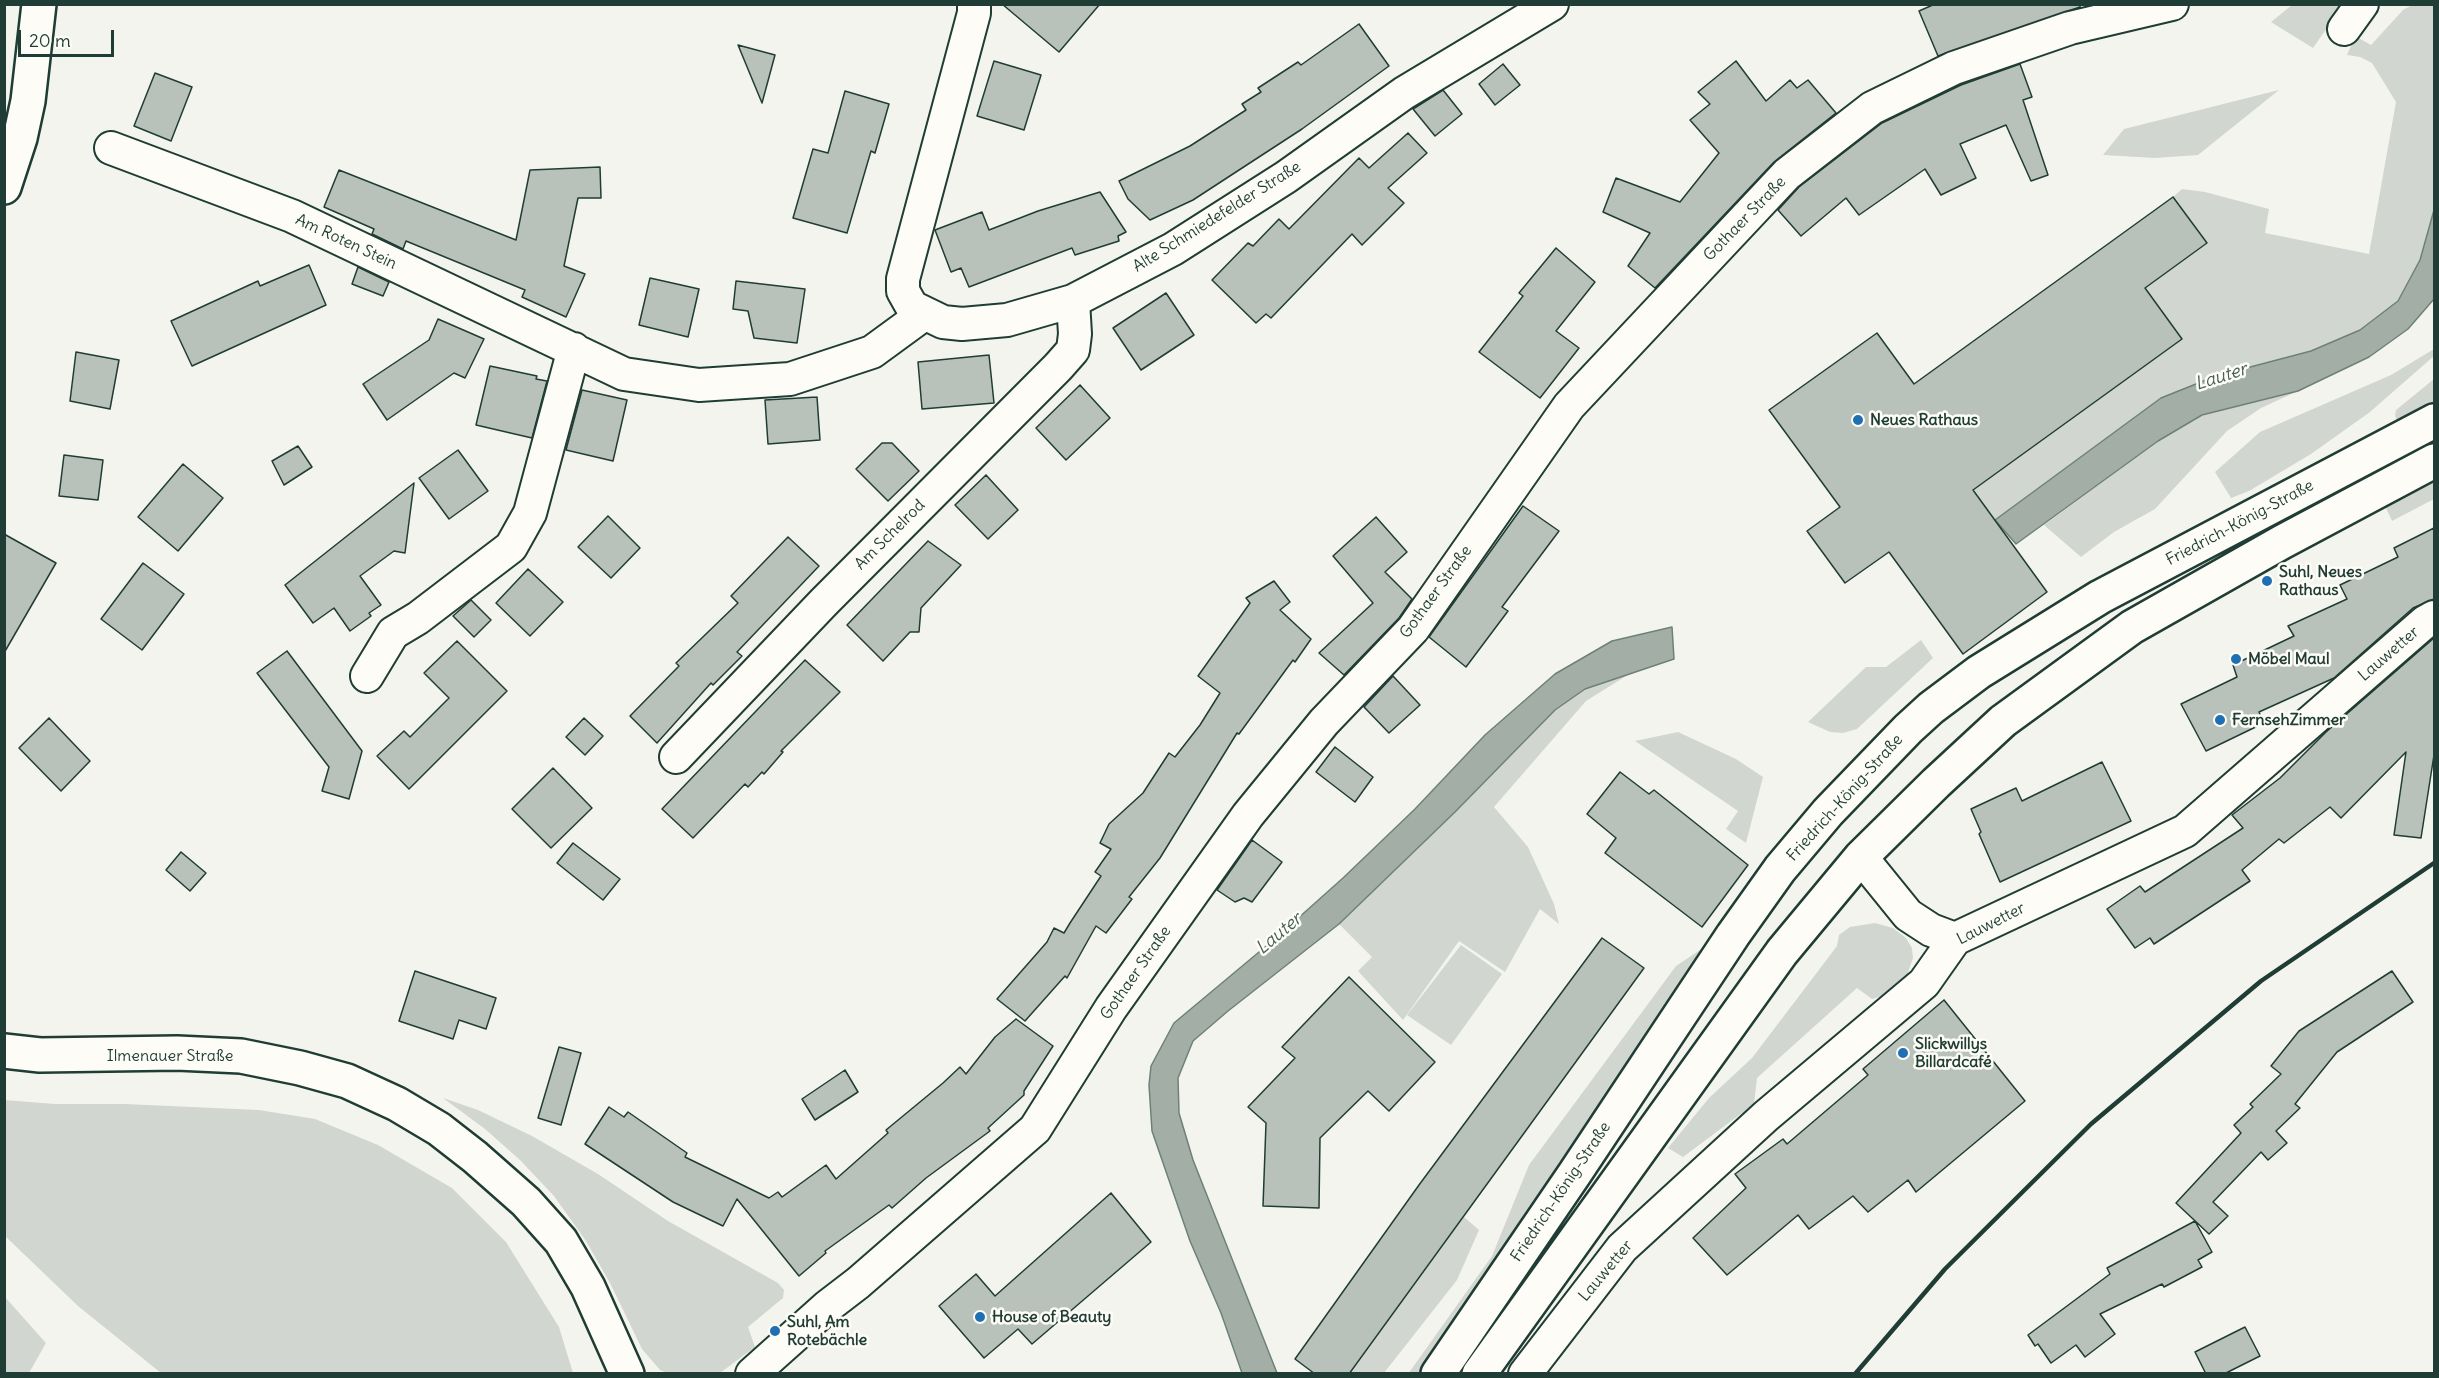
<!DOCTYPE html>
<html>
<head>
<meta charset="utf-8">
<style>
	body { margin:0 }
	#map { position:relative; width:2439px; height:1378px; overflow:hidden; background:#f4f4ef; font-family:Delius,sans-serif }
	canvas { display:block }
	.frame { position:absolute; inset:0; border:6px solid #1f3d34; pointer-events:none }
	.scale { position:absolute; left:18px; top:30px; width:96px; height:27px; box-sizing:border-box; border:3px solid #1f3d34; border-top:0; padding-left:8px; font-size:18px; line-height:21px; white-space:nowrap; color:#1f3d34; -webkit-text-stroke:4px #fdfcf7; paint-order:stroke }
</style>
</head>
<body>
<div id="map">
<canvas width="2439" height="1378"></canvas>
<div class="frame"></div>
<div class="scale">20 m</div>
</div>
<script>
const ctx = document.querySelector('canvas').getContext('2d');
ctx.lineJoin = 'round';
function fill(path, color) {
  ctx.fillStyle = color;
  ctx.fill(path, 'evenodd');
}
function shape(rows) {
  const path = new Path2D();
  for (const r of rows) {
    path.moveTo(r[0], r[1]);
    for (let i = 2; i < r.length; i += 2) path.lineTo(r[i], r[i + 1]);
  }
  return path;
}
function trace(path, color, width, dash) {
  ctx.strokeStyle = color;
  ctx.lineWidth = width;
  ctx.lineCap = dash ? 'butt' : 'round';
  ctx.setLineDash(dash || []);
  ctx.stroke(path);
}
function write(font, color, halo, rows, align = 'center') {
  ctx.font = font + ' Delius,sans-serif';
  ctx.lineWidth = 5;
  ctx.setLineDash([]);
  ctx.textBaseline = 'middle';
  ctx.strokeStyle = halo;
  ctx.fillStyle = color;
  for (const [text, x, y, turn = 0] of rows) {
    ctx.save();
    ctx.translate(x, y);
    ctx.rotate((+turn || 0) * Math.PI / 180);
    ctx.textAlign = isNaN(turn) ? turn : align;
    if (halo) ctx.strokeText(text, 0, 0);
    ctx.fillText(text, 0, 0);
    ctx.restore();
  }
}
const green = shape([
	[2292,5,2343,5,2313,48,2271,22],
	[2412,5,2434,5,2434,210,2420,260,2398,301,2360,330,2311,351,2216,376,2161,398,1995,520,1988,510,1974,520,1959,500,2145,288,2207,244,2173,197,2182,189,2205,192,2269,209,2265,233,2369,254,2396,102,2372,63,2360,57,2347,55,2355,36,2371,45,2403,10],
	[2279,90,2198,155,2155,158,2103,155,2124,129],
	[2434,349,2434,356,2370,412,2311,454,2249,491,2231,498,2215,472,2260,432,2391,375],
	[2434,379,2434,407,2405,423,2397,420,2395,416,2396,410],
	[2298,391,2261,408,2227,431,2155,509,2114,532,2081,557,2044,525,2158,441,2203,415],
	[2434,479,2434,499,2392,521,2386,508],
	[1921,640,1933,658,1857,729,1843,733,1830,732,1808,722,1866,667,1886,667],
	[1631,673,1586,701,1494,807,1528,847,1554,904,1559,924,1540,909,1505,972,1459,941,1403,1020,1358,971,1372,957,1339,924,1455,812,1555,710,1585,689],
	[1678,732,1736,759,1763,777,1746,843,1726,829,1738,811,1635,741],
	[1875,923,1893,928,1906,938,1912,948,1913,958,1907,975,1900,987,1889,994,1872,999,1857,988,1757,1078,1754,1104,1683,1157,1668,1148,1709,1098,1752,1058,1837,946,1839,935,1850,927],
	[1461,945,1502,974,1451,1045,1407,1015],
	[1703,948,1680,986,1420,1373,1408,1374,1492,1256,1529,1165,1676,966],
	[443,1098,478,1110,532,1136,598,1174,668,1221,778,1283,784,1290,783,1298,748,1327,755,1347,720,1373,667,1373,660,1370,642,1349,610,1283,586,1241,554,1196,520,1160,485,1129],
	[4,1100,55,1104,125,1104,259,1110,315,1119,378,1145,452,1188,506,1242,559,1327,573,1373,161,1373,78,1306,5,1236],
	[1464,1217,1479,1230,1457,1280,1384,1373,1351,1373],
	[5,1297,46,1343,29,1373,5,1373]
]);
const water = shape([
	[2434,210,2434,299,2408,329,2369,357,2298,391,2202,415,2158,441,2016,544,1995,520,2161,398,2216,376,2311,351,2360,330,2398,301,2420,260,2434,210],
	[1672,627,1674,659,1585,689,1555,710,1455,812,1339,924,1228,1011,1193,1041,1178,1078,1179,1113,1193,1160,1277,1373,1242,1373,1221,1313,1190,1241,1152,1131,1149,1085,1151,1066,1174,1023,1277,937,1343,878,1415,809,1485,735,1555,674,1612,641,1672,627]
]);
const building = shape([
	[1002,4,1100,4,1059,52,1002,4],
	[1935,4,2080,4,2080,7,1938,56,1919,11,1935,4],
	[1359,24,1389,66,1302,129,1193,200,1150,220,1128,199,1119,181,1190,146,1246,110,1242,104,1261,92,1258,88,1298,62,1301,65,1359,24],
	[738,45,775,55,762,103,738,45],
	[994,61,1041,75,1024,130,977,116,994,61],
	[1736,61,1766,101,1790,80,1797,88,1808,80,1836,113,1774,162,1655,288,1628,266,1650,233,1603,212,1616,178,1680,202,1719,153,1690,120,1710,104,1698,92,1736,61],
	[1503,64,1520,85,1495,105,1479,84,1503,64],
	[2020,64,2032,97,2023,100,2048,175,2031,181,2006,125,1960,144,1976,178,1941,195,1925,169,1859,215,1846,198,1801,236,1778,210,1799,187,1882,123,1961,85,2020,64],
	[155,73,192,87,171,141,134,126,155,73],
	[1443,90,1462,114,1435,136,1413,109,1443,90],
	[845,91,889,104,875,153,871,151,847,233,793,218,813,149,828,153,845,91],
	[1408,133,1427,153,1388,188,1404,203,1362,245,1352,234,1271,318,1266,314,1256,323,1212,280,1248,243,1253,246,1279,219,1289,229,1359,158,1369,168,1408,133],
	[600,167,601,198,578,198,564,266,585,274,566,317,522,297,525,290,406,241,403,249,372,234,374,229,324,207,339,170,516,240,530,170,600,167],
	[1100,192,1126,232,1118,236,1119,241,1075,255,1072,248,969,287,961,268,951,272,935,230,982,212,989,230,1038,211,1100,192],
	[2173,197,2207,243,2145,288,2182,339,1973,490,2047,592,1963,654,1889,552,1845,583,1807,531,1840,507,1769,410,1877,333,1914,384,2173,197],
	[1556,248,1595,282,1556,331,1579,348,1540,398,1479,352,1523,296,1519,293,1556,248],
	[309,265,326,305,192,366,171,321,258,281,260,286,309,265],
	[358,267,389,282,383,296,352,284,358,267],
	[650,278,699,289,688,337,639,325,650,278],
	[736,281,805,289,797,343,754,338,748,311,733,309,736,281],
	[1166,293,1194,335,1141,370,1113,328,1166,293],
	[438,319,484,339,465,378,454,373,387,420,363,384,429,340,438,319],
	[76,352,119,360,110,409,70,401,76,352],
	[989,355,994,403,922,409,918,362,989,355],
	[490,366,537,376,536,379,547,381,532,438,476,425,490,366],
	[1080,385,1110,418,1066,460,1036,428,1080,385],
	[582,390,627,400,613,461,566,450,582,390],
	[817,397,820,440,768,444,765,400,817,397],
	[882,443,892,443,919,471,888,501,856,469,882,443],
	[298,446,312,467,284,485,272,461,298,446],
	[458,450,488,491,449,519,419,478,458,450],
	[64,455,103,460,98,500,59,496,64,455],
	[183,464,223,498,178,551,138,517,183,464],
	[986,475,1018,510,988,539,955,505,986,475],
	[414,483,405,553,394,551,360,576,381,605,369,613,371,616,350,631,334,608,313,623,285,585,414,483],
	[1523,506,1559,531,1502,607,1508,611,1466,667,1429,637,1523,506],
	[608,516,640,548,611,578,578,547,608,516],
	[1376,517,1407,552,1385,572,1412,599,1399,618,1344,675,1319,653,1373,603,1333,556,1376,517],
	[2434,528,2434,599,2413,608,2334,678,2259,712,2264,723,2206,751,2181,704,2237,677,2233,665,2294,636,2288,626,2347,599,2340,585,2398,557,2394,548,2434,528],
	[4,534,56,563,4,653,4,534],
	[788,537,819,566,737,652,742,656,713,685,711,683,657,743,630,716,679,666,676,663,738,603,731,596,788,537],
	[928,541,961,565,921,608,919,632,910,632,883,661,847,625,928,541],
	[143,563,184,594,142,650,101,619,143,563],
	[528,569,563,602,530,636,496,603,528,569],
	[1274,581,1290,602,1280,610,1311,639,1295,662,1293,660,1239,734,1237,733,1160,858,1129,897,1132,899,1106,933,1096,926,1067,978,1065,976,1025,1021,997,999,1047,942,1054,928,1064,933,1070,923,1101,876,1095,872,1111,849,1100,843,1109,824,1143,793,1169,753,1175,757,1200,725,1220,693,1198,676,1250,603,1246,598,1274,581],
	[471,600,491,620,474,637,453,616,471,600],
	[2434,638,2434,755,2421,838,2394,835,2406,752,2341,818,2330,807,2284,843,2279,839,2242,870,2250,881,2154,944,2150,938,2135,948,2107,909,2140,886,2145,892,2243,828,2232,815,2280,778,2326,732,2434,638],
	[457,641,507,691,409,789,377,756,404,731,410,737,449,698,424,673,457,641],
	[287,651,362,751,349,799,322,791,329,767,257,673,287,651],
	[805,660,840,692,781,751,783,752,764,774,762,772,748,787,745,784,693,838,662,809,805,660],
	[1393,676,1420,705,1389,733,1364,707,1393,676],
	[49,718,90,761,61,791,19,748,49,718],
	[584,718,603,736,585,755,566,737,584,718],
	[1335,747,1373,777,1355,802,1316,772,1335,747],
	[2102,762,2131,821,2000,882,1979,834,1981,832,1971,809,2016,788,2022,801,2102,762],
	[553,768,592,808,551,848,512,809,553,768],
	[1620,772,1649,794,1654,790,1748,865,1702,927,1605,853,1616,838,1587,814,1620,772],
	[1252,840,1282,862,1252,902,1244,898,1235,902,1217,890,1252,840],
	[573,843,620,879,603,900,557,863,573,843],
	[181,852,206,873,190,891,166,870,181,852],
	[1602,938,1644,968,1349,1374,1315,1374,1295,1359,1419,1185,1602,938],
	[415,971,496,998,486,1029,459,1020,453,1039,399,1021,415,971],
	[2392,971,2413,1002,2337,1052,2295,1104,2300,1108,2276,1131,2287,1143,2268,1160,2261,1152,2213,1202,2228,1216,2209,1234,2176,1203,2241,1133,2234,1125,2253,1107,2250,1104,2281,1074,2271,1066,2299,1031,2392,971],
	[1349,977,1435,1062,1389,1111,1368,1091,1320,1138,1319,1208,1263,1206,1266,1123,1248,1107,1295,1058,1282,1047,1349,977],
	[1944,1000,2025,1101,1916,1192,1908,1180,1868,1212,1853,1196,1809,1229,1798,1215,1727,1275,1693,1238,1746,1188,1735,1174,1783,1139,1787,1144,1868,1075,1863,1069,1944,1000],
	[1016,1019,1053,1046,1024,1091,1024,1095,988,1128,990,1131,926,1178,892,1208,889,1205,825,1251,826,1253,799,1276,737,1199,723,1226,673,1202,585,1144,609,1107,624,1117,628,1112,687,1153,685,1157,769,1198,778,1192,782,1197,826,1165,836,1179,888,1133,886,1130,943,1083,960,1067,966,1074,995,1037,1016,1019],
	[559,1047,581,1053,561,1125,538,1118,559,1047],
	[845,1070,858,1092,815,1120,802,1099,845,1070],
	[1111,1193,1151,1242,1032,1344,1018,1329,984,1358,939,1306,976,1274,995,1296,1111,1193],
	[2195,1221,2212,1252,2198,1260,2202,1267,2164,1287,2162,1284,2100,1314,2115,1334,2085,1357,2076,1345,2051,1363,2038,1344,2035,1346,2028,1335,2110,1274,2107,1268,2195,1221],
	[2245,1327,2260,1356,2224,1374,2206,1374,2195,1352,2245,1327]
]);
const minor = shape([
	[974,4,974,13,903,279,903,291,912,307,943,322,962,324,1007,320,1073,301,1173,249,1286,177,1404,93,1552,4],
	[2344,29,2362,4],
	[111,148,292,216,624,374,699,385,790,379,872,352,924,314],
	[367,676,393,633,418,618,511,547,530,513,574,349],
	[676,757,824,602,1058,367,1073,350,1075,334,1073,301],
	[1861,857,1908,915,1931,930,1955,939],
	[752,1374,828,1306,858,1283,1035,1129,1111,1008,1248,815,1324,722,1413,629,1569,406,1787,174,1872,108,1954,68,2070,28,2172,4],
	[1525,1374,1622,1248,1766,1116,1924,983,1955,939,2185,831,2425,622,2434,617]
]);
const major = shape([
	[4,187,20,138,28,101,39,4],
	[4,1051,40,1055,177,1053,241,1056,300,1068,347,1081,397,1104,439,1129,475,1157,526,1202,561,1241,588,1287,627,1374],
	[1438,1374,1575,1173,1733,935,1780,869,1828,812,1908,729,1931,708,1979,672,2100,597,2434,421],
	[1479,1374,1782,952,1861,857,1936,783,2003,721,2132,627,2282,542,2434,461]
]);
const rail = shape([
	[1855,1374,1945,1269,2091,1124,2261,981,2434,863]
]);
const markers = [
	[1858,420,6,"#1f6fb2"],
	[2267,581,6,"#1f6fb2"],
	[2236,659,6,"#1f6fb2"],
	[2220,720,6,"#1f6fb2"],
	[1903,1053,6,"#1f6fb2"],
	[980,1317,6,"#1f6fb2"],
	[775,1331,6,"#1f6fb2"]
];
const streetNames = [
	["Alte Schmiedefelder Straße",1217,217,-32],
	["Gothaer Straße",1745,219,-46],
	["Am Roten Stein",346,242,25],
	["Friedrich-König-Straße",2240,523,-28],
	["Am Schelrod",890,535,-45],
	["Gothaer Straße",1436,592,-54],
	["Lauwetter",2389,654,-41],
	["Friedrich-König-Straße",1845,798,-48],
	["Lauwetter",1991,924,-27],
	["Gothaer Straße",1136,973,-55],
	["Ilmenauer Straße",170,1056],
	["Friedrich-König-Straße",1561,1192,-56],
	["Lauwetter",1606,1271,-50]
];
const poiNames = [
	["Neues Rathaus",1870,420],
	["Suhl, Neues",2279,572],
	["Rathaus",2279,590],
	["Möbel Maul",2248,659],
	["FernsehZimmer",2232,720],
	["Slickwillys",1915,1044],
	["Billardcafé",1915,1062],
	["House of Beauty",992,1317],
	["Suhl, Am",787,1322],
	["Rotebächle",787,1340]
];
const waterNames = [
	["Lauter",2221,377,-18],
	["Lauter",1279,934,-40]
];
fill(green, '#d1d6d1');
fill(water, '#a3aea7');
trace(water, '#6e8179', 1.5);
fill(building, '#b9c1bb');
trace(building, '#1f3d34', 1.5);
trace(minor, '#1f3d34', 36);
trace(major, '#1f3d34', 38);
trace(minor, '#fdfcf7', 32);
trace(major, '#fdfcf7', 33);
trace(rail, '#1f3d34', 4.5);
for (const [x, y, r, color] of markers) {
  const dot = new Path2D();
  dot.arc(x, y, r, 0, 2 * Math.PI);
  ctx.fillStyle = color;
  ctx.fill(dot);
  trace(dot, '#fdfcf7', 2);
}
write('16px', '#1f3d34', '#fdfcf7', streetNames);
write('bold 16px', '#1f3d34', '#fdfcf7', poiNames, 'left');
write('italic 18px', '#475f56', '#fdfcf7', waterNames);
</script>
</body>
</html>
